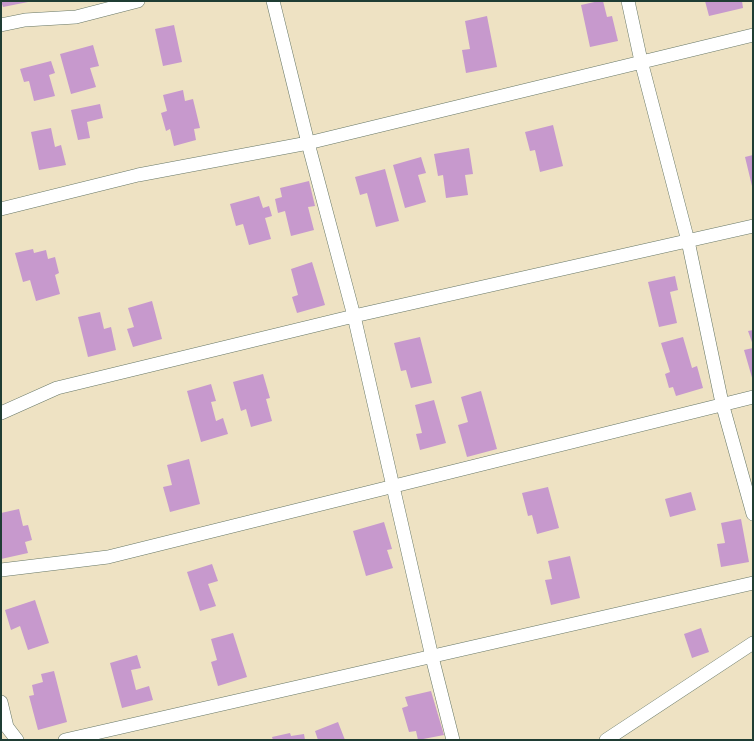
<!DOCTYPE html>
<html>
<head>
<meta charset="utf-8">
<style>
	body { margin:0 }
	#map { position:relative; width:754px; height:741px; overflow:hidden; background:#eee2c3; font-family:"Comic Neue",sans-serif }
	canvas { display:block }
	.frame { position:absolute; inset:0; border:2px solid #1f3d34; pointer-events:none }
</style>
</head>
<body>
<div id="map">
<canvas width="754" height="741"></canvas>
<div class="frame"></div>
</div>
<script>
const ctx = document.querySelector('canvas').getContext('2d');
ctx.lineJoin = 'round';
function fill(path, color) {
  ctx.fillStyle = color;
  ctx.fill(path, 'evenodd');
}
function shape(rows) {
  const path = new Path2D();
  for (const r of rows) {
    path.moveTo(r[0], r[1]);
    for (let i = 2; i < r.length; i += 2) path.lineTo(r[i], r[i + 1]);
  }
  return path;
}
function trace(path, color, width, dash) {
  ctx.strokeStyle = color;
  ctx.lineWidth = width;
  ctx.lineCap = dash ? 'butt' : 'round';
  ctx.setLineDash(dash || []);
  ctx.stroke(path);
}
const building = shape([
	[1,1,28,1,28,2,3,7],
	[599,1,603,1,607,17,612,16,618,41,590,47,581,5],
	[705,1,742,1,743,8,709,16],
	[487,16,497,67,466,73,462,50,470,49,465,21],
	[174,25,182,62,163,66,155,29],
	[93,45,99,66,90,68,96,87,71,94,60,54],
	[51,61,55,73,49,75,55,96,34,101,29,81,24,82,20,69],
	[183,90,185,101,193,99,200,128,194,129,196,140,174,146,170,129,166,131,161,113,167,111,163,95],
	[100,104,103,118,87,122,90,138,78,140,71,110],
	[553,125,563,166,540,172,535,150,530,151,525,132],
	[51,128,55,147,61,145,66,165,39,170,31,132],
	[469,148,473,174,465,175,468,195,446,198,443,175,438,176,434,154],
	[753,155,753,186,752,186,745,157],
	[421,157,426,173,418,175,426,202,405,208,393,165],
	[385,169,399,221,376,227,367,193,360,195,355,177],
	[309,181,315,206,308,207,314,230,291,236,285,211,278,213,275,199,282,197,280,188],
	[259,196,263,208,269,206,272,216,265,218,271,239,249,245,243,224,236,226,230,204],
	[33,249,34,253,46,250,48,259,55,257,59,273,55,275,60,294,36,301,30,280,23,282,15,253],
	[312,262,325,305,297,313,292,297,298,295,291,269],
	[675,276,678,290,670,292,677,323,659,327,648,282],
	[152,301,162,339,133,347,127,329,134,327,128,308],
	[100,312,104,329,111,327,116,350,88,357,78,317],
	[753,330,753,345,748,331],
	[420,337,432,383,411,388,406,370,401,371,394,343],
	[683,337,692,368,697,366,703,388,676,396,673,387,669,388,665,374,670,372,661,343],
	[753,348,753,381,744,350],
	[263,374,270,398,266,399,272,421,251,427,246,409,241,411,233,382],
	[211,384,216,401,211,402,216,421,223,418,228,434,201,442,187,391],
	[481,391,497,449,467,457,458,425,468,422,461,397],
	[434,400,446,443,420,450,416,434,422,433,415,405],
	[189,459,200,504,170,512,163,487,172,485,167,465],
	[548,487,559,528,537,534,532,515,528,516,522,493],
	[691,492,696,510,670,517,665,499],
	[19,509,23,526,28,525,32,540,25,542,28,553,1,559,1,513],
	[741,519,749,562,721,567,717,544,725,543,721,523],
	[384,522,392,549,387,550,393,568,366,576,353,531],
	[570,556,580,598,551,605,545,580,552,579,548,561],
	[212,564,218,581,208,584,216,606,200,611,187,572],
	[35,600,49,643,28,650,20,626,11,630,5,610],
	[701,628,709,652,692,658,684,634],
	[233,633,247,677,218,686,211,662,217,660,211,639],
	[137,655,141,668,131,670,136,690,149,686,153,700,122,708,110,663],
	[54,671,67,722,38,730,29,696,34,695,32,685,43,682,41,674],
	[431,691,444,735,418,740,416,731,409,732,402,708,408,706,405,697],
	[338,722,345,740,318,740,315,731],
	[290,733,291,736,304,734,305,740,273,740,272,737]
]);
const minor = shape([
	[273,1,308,143,354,316,432,657,453,740],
	[628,1,641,61,688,241,722,403,753,514],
	[1,25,25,20,76,17,138,1],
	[1,209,138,175,308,143,753,35],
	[1,413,57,388,354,316,753,226],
	[1,570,108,557,753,397],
	[1,702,7,727,17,740],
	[65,740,753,583],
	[606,740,753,643]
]);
fill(building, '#c799cd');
trace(minor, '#677766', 14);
trace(minor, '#fff', 13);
</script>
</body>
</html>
